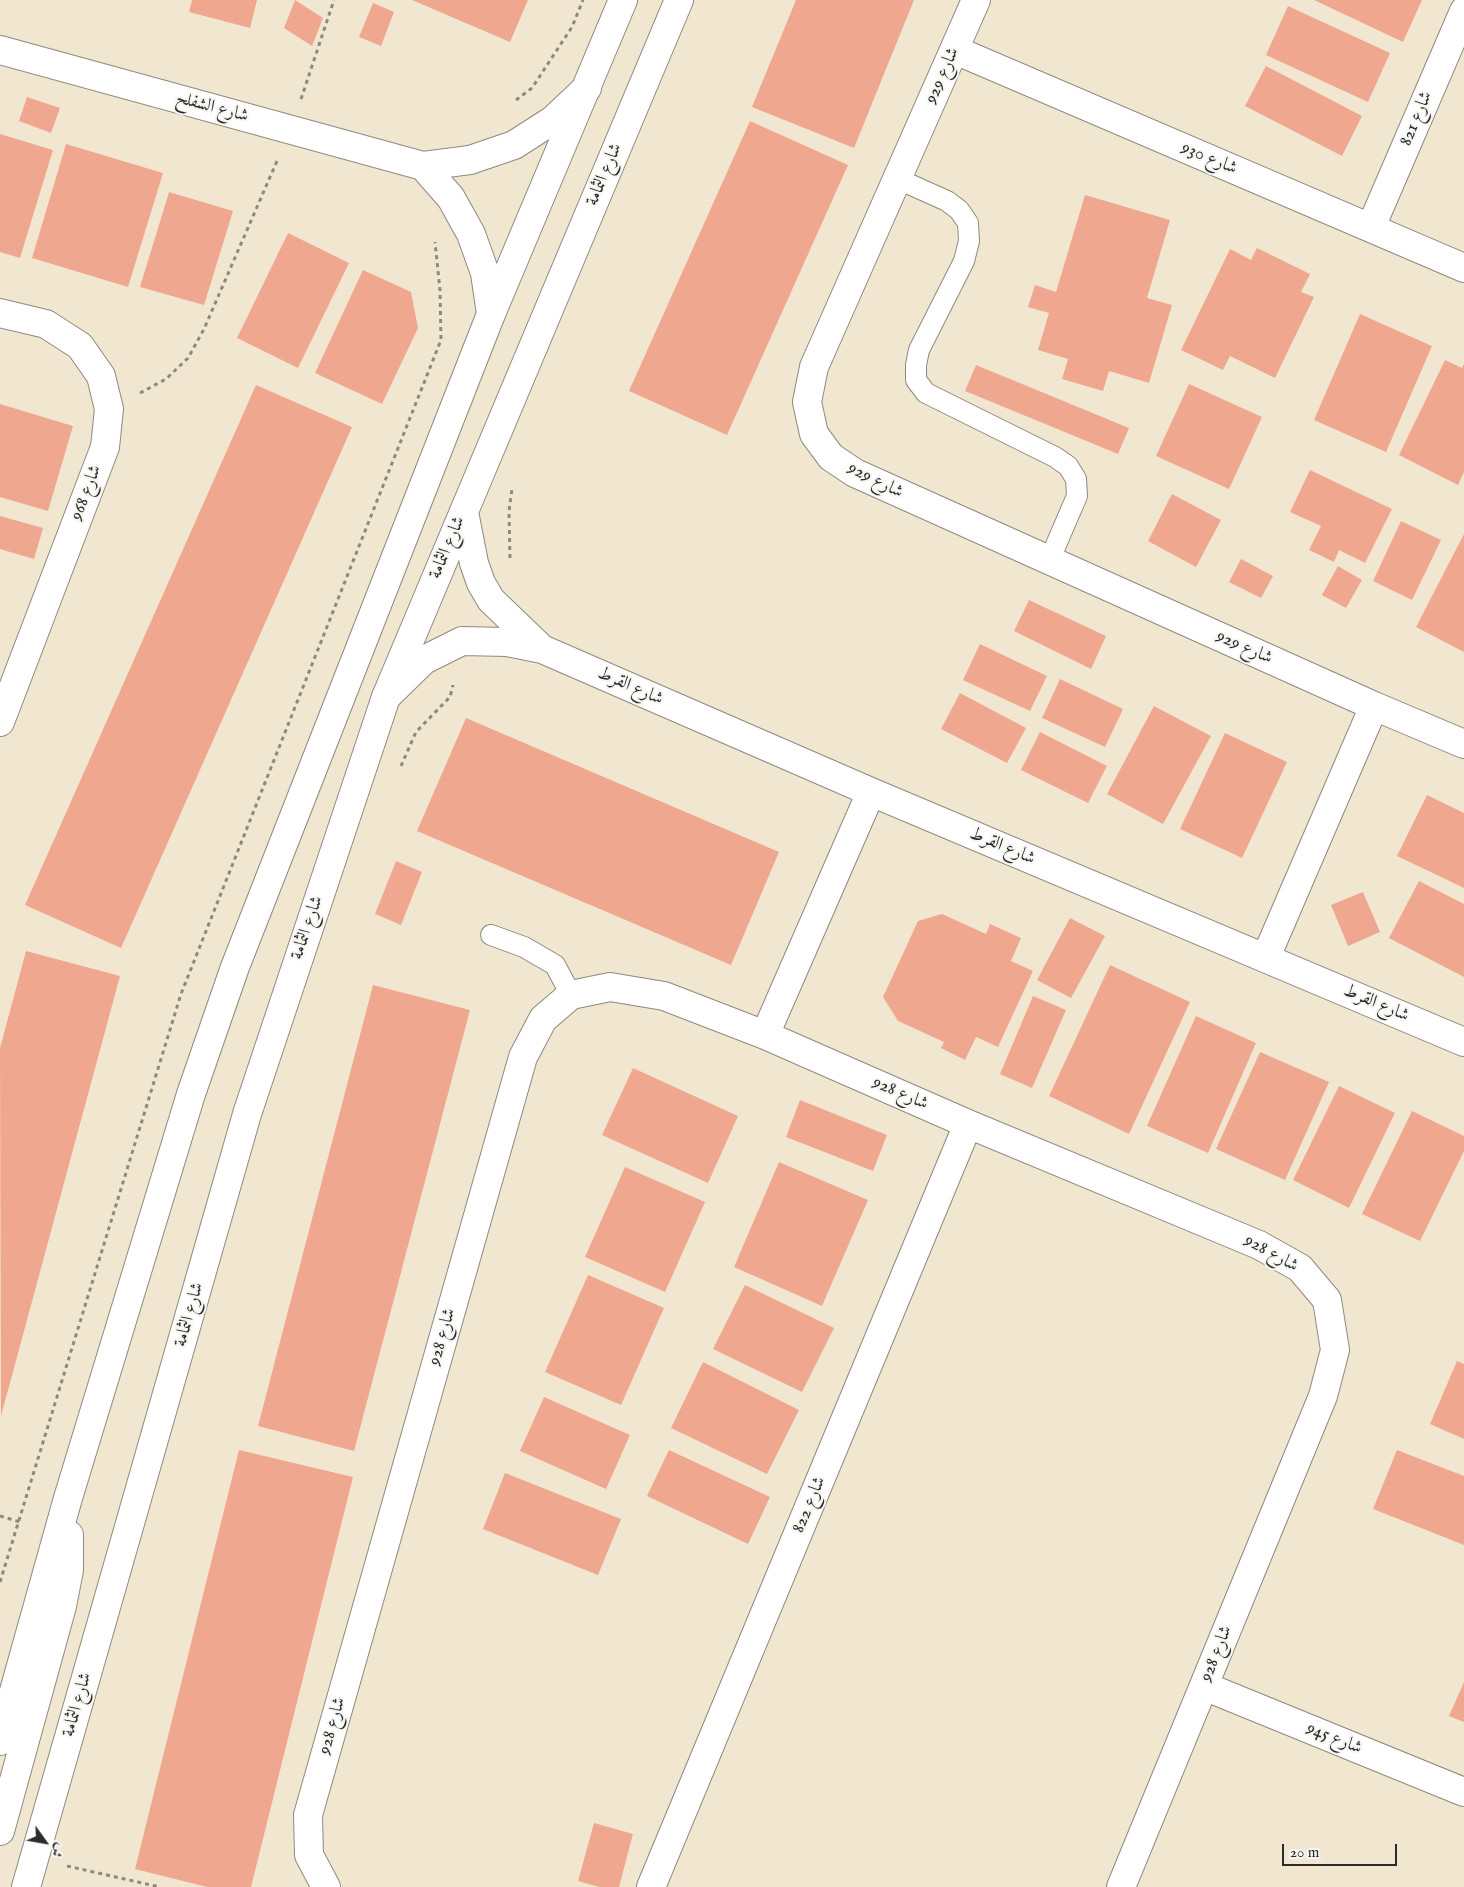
<!DOCTYPE html>
<html>
<head>
<meta charset="utf-8">
<style>
	body { margin:0 }
	#map { position:relative; width:1464px; height:1887px; overflow:hidden; background:#f1e7d1; font-family:"IM FELL English",Amiri,serif }
	canvas { display:block }
	.north { position:absolute; left:20px; top:1817px; width:50px; height:50px; -webkit-text-stroke:4px #f6f6f2; paint-order:stroke; rotate:122deg; font-size:14px; font-weight:700; line-height:20px; text-align:center; color:#2b2b2b }
	.north::after { content:''; display:block; margin:auto; width:18px; height:22px; background:#2b2b2b; clip-path:polygon(50% 0,100% 100%,50% 72%,0 100%) }
	.scale { position:absolute; left:1282px; top:1844px; width:115px; height:22px; box-sizing:border-box; border:2px solid #2b2b2b; border-top:0; padding-left:6px; font-size:15px; line-height:18px; white-space:nowrap; color:#2b2b2b; -webkit-text-stroke:4px #f6f6f2; paint-order:stroke }
</style>
</head>
<body>
<div id="map">
<canvas width="1464" height="1887"></canvas>
<div class="north">ش</div>
<div class="scale">20 m</div>
</div>
<script>
const ctx = document.querySelector('canvas').getContext('2d');
ctx.lineJoin = 'round';
function fill(path, color) {
  ctx.fillStyle = color;
  ctx.fill(path, 'evenodd');
}
function shape(rows) {
  const path = new Path2D();
  for (const r of rows) {
    path.moveTo(r[0], r[1]);
    for (let i = 2; i < r.length; i += 2) path.lineTo(r[i], r[i + 1]);
  }
  return path;
}
function trace(path, color, width, dash) {
  ctx.strokeStyle = color;
  ctx.lineWidth = width;
  ctx.lineCap = dash ? 'butt' : 'round';
  ctx.setLineDash(dash || []);
  ctx.stroke(path);
}
function write(font, color, halo, rows, align = 'center') {
  ctx.font = font + ' "IM FELL English",Amiri,serif';
  ctx.lineWidth = 4;
  ctx.setLineDash([]);
  ctx.textBaseline = 'middle';
  ctx.strokeStyle = halo;
  ctx.fillStyle = color;
  for (const [text, x, y, turn = 0] of rows) {
    ctx.save();
    ctx.translate(x, y);
    ctx.rotate((+turn || 0) * Math.PI / 180);
    ctx.textAlign = isNaN(turn) ? turn : align;
    if (halo) ctx.strokeText(text, 0, 0);
    ctx.fillText(text, 0, 0);
    ctx.restore();
  }
}
const building = shape([
	[192,0,257,0,250,28,189,12],
	[295,0,323,18,312,46,284,28],
	[412,0,528,0,510,42],
	[796,0,914,0,854,148,752,107],
	[1314,0,1422,0,1403,42],
	[373,3,394,12,381,46,359,37],
	[1288,6,1390,53,1368,102,1266,55],
	[1266,66,1362,116,1342,156,1245,106],
	[27,97,60,108,51,133,19,121],
	[750,121,848,165,727,435,629,391],
	[0,134,53,150,20,258,0,252],
	[66,144,163,173,128,287,32,258],
	[169,192,233,211,204,305,140,287],
	[1085,195,1170,220,1147,298,1172,305,1149,383,1109,371,1103,391,1062,379,1068,359,1038,350,1049,313,1028,307,1035,285,1056,292],
	[288,233,349,263,298,368,237,338],
	[1257,248,1310,274,1301,292,1314,297,1275,378,1230,356,1223,370,1181,350,1230,249,1251,260],
	[363,270,411,292,418,328,382,404,315,373],
	[1360,314,1432,346,1386,452,1314,420],
	[1445,360,1462,368,1464,364,1464,472,1458,485,1399,455],
	[976,365,1129,428,1118,454,965,391],
	[1189,384,1262,417,1229,489,1156,456],
	[256,385,352,427,121,948,25,905],
	[0,404,73,426,48,511,0,497],
	[1310,470,1392,509,1365,563,1339,550,1334,562,1309,550,1321,526,1290,512],
	[1172,494,1221,520,1196,567,1148,541],
	[0,516,43,528,34,559,0,549],
	[1401,521,1441,540,1412,600,1373,581],
	[1464,534,1464,652,1416,627],
	[1241,559,1273,576,1261,598,1229,582],
	[1338,566,1362,580,1346,608,1322,595],
	[1029,600,1106,636,1091,669,1014,631],
	[980,644,1047,676,1030,711,963,680],
	[1060,679,1123,709,1105,747,1042,718],
	[960,693,1026,728,1007,763,941,729],
	[1154,706,1211,736,1163,824,1107,794],
	[466,718,779,852,731,965,417,831],
	[1040,732,1107,766,1088,803,1021,770],
	[1225,733,1287,762,1242,858,1180,829],
	[1427,795,1464,813,1464,888,1397,856],
	[396,861,422,872,401,925,375,914],
	[1419,881,1464,904,1464,977,1389,938],
	[1363,892,1380,932,1348,946,1331,905],
	[942,914,986,934,990,924,1021,938,1011,961,1033,971,998,1047,976,1037,965,1060,941,1048,944,1042,898,1021,883,997,918,921],
	[1070,918,1105,936,1071,998,1037,980],
	[26,951,120,976,1,1416,0,1048],
	[1110,965,1190,1002,1129,1134,1049,1096],
	[373,985,470,1010,354,1451,258,1426],
	[1033,996,1066,1010,1032,1088,1000,1074],
	[1196,1016,1256,1043,1208,1153,1147,1126],
	[1260,1052,1329,1082,1285,1180,1216,1149],
	[633,1068,738,1116,708,1183,602,1135],
	[1339,1086,1395,1113,1349,1208,1293,1180],
	[800,1100,887,1135,873,1171,786,1137],
	[1412,1111,1464,1136,1464,1151,1420,1241,1362,1214],
	[779,1162,868,1200,822,1306,734,1267],
	[625,1167,705,1202,665,1292,585,1257],
	[588,1275,664,1308,621,1405,545,1372],
	[745,1285,834,1328,802,1392,713,1349],
	[1457,1361,1464,1364,1464,1439,1430,1424],
	[703,1362,799,1410,767,1474,671,1428],
	[544,1397,630,1435,606,1489,520,1451],
	[239,1450,353,1477,251,1887,207,1887,135,1869],
	[669,1450,770,1497,748,1544,647,1496],
	[1397,1450,1464,1476,1464,1545,1373,1509],
	[505,1473,621,1519,598,1575,483,1529],
	[1464,1682,1464,1722,1449,1716],
	[594,1823,633,1834,619,1887,599,1887,578,1881]
]);
const path = shape([
	[301,99,334,0],
	[516,100,532,88,572,27,583,0],
	[140,393,166,379,188,358,204,329,277,161],
	[510,558,509,511,512,489],
	[401,766,416,732,450,697,453,685],
	[0,1516,20,1522],
	[0,1582,181,994,441,340,440,290,435,242],
	[67,1866,160,1887]
]);
const service = shape([
	[898,179,947,201,959,210,968,223,969,241,964,261,919,350,916,365,916,380,926,393,1055,457,1068,466,1076,479,1077,496,1049,561],
	[491,935,524,947,555,965,571,995]
]);
const minor = shape([
	[976,0,814,367,807,402,814,434,831,457,855,473,1374,706,1464,744],
	[0,50,423,166,470,160,514,145,553,120,587,88],
	[955,50,1464,268],
	[423,166,451,198,471,234,485,273,491,314],
	[1371,227,1464,11],
	[0,313,46,324,80,346,101,376,109,409,105,447,0,722],
	[464,512,474,563,481,583,491,600,541,648],
	[386,697,424,660,462,641,507,642,542,649,871,792,1464,1042],
	[1266,957,1374,706],
	[765,1035,871,792],
	[1204,1686,1464,1792],
	[326,1887,309,1855,308,1815,523,1057,543,1019,571,995,610,987,664,996,765,1035,968,1124,1259,1245,1300,1268,1327,1300,1335,1350,1323,1396,1121,1887],
	[651,1887,968,1124]
]);
const tertiary = shape([
	[0,1741,68,1498,191,1094,235,967,491,314,623,0],
	[0,1831,62,1606,69,1570,69,1535],
	[26,1887,247,1114,386,697,679,0]
]);
const streetNames = [
	["شارع 929",943,76,-66],
	["شارع الشفلح",212,108,15],
	["شارع 821",1417,119,-67],
	["شارع 930",1209,159,23],
	["شارع الثمامة",605,175,-67],
	["شارع 929",875,481,27],
	["شارع 968",87,493,-69],
	["شارع الثمامة",448,548,-67],
	["شارع 929",1244,648,24],
	["شارع القرط",630,687,24],
	["شارع القرط",1002,847,23],
	["شارع الثمامة",308,928,-71],
	["شارع القرط",1376,1004,23],
	["شارع 928",900,1094,24],
	["شارع 928",1271,1254,29],
	["شارع الثمامة",190,1315,-74],
	["شارع 928",443,1337,-74],
	["شارع 822",810,1505,-67],
	["شارع 928",1217,1654,-68],
	["شارع الثمامة",78,1705,-74],
	["شارع 928",333,1726,-74],
	["شارع 945",1334,1739,22]
];
fill(building, '#f0a790');
trace(service, '#8e897e', 22);
trace(minor, '#8e897e', 30);
trace(tertiary, '#8e897e', 30);
trace(path, '#8e897e', 3, [4, 4]);
trace(service, '#fff', 20);
trace(minor, '#fff', 28);
trace(tertiary, '#fff', 28);
write('18px', '#2b2b2b', '#f6f6f2', streetNames);
</script>
</body>
</html>
